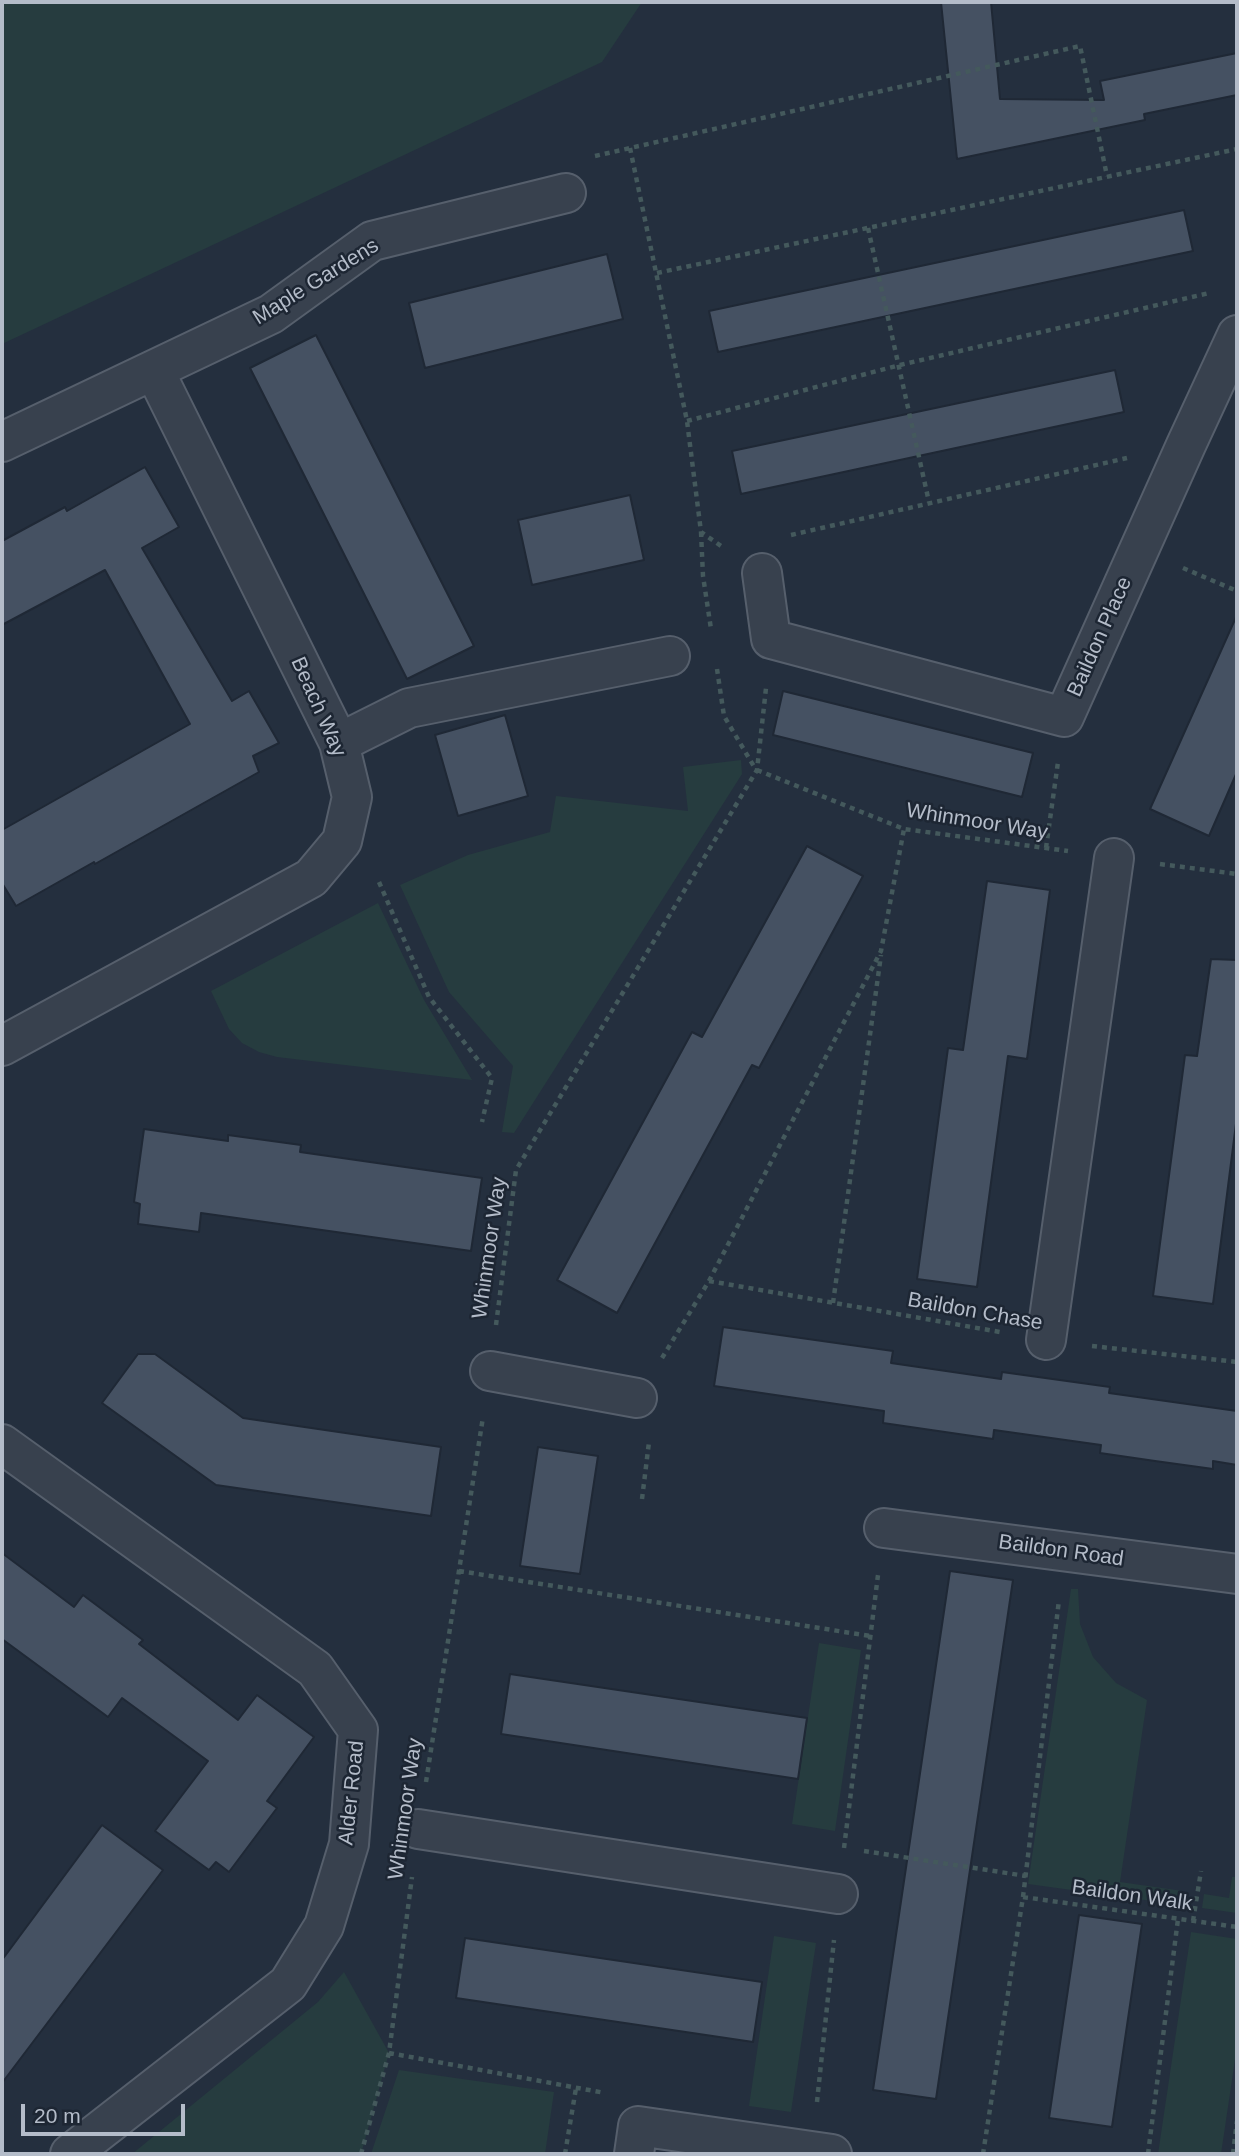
<!DOCTYPE html>
<html>
<head>
<meta charset="utf-8">
<style>
	body { margin:0 }
	#map { position:relative; width:1239px; height:2156px; overflow:hidden; background:#242f3e; font-family:Arial,sans-serif }
	canvas { display:block }
	.frame { position:absolute; inset:0; border:4px solid #b4bcc9; pointer-events:none }
	.scale { position:absolute; left:21px; top:2104px; width:164px; height:32px; box-sizing:border-box; border:4px solid #b4bcc9; border-top:0; padding-left:9px; font-size:21px; line-height:24px; white-space:nowrap; color:#b4bcc9; -webkit-text-stroke:5px #1d2633; paint-order:stroke }
</style>
</head>
<body>
<div id="map">
<canvas width="1239" height="2156"></canvas>
<div class="frame"></div>
<div class="scale">20 m</div>
</div>
<script>
const ctx = document.querySelector('canvas').getContext('2d');
ctx.lineJoin = 'round';
function fill(path, color) {
  ctx.fillStyle = color;
  ctx.fill(path, 'evenodd');
}
function shape(rows) {
  const path = new Path2D();
  for (const r of rows) {
    path.moveTo(r[0], r[1]);
    for (let i = 2; i < r.length; i += 2) path.lineTo(r[i], r[i + 1]);
  }
  return path;
}
function trace(path, color, width, dash) {
  ctx.strokeStyle = color;
  ctx.lineWidth = width;
  ctx.lineCap = dash ? 'butt' : 'round';
  ctx.setLineDash(dash || []);
  ctx.stroke(path);
}
function write(font, color, halo, rows, align = 'center') {
  ctx.font = font + ' Arial,sans-serif';
  ctx.lineWidth = 5;
  ctx.setLineDash([]);
  ctx.textBaseline = 'middle';
  ctx.strokeStyle = halo;
  ctx.fillStyle = color;
  for (const [text, x, y, turn = 0] of rows) {
    ctx.save();
    ctx.translate(x, y);
    ctx.rotate((+turn || 0) * Math.PI / 180);
    ctx.textAlign = isNaN(turn) ? turn : align;
    if (halo) ctx.strokeText(text, 0, 0);
    ctx.fillText(text, 0, 0);
    ctx.restore();
  }
}
const green = shape([
	[2,2,642,2,602,62,2,344],
	[741,760,742,774,514,1133,502,1132,513,1066,449,992,400,885,468,855,550,832,556,796,688,811,683,767],
	[378,903,424,1000,472,1080,277,1057,259,1052,242,1043,229,1029,211,991],
	[1071,1589,1078,1589,1080,1624,1093,1657,1116,1683,1147,1700,1120,1882,1183,1891,1181,1905,1028,1884],
	[819,1643,861,1650,835,1831,792,1824],
	[1232,1877,1237,1877,1237,1913,1202,1908,1204,1894,1229,1898],
	[1191,1932,1237,1939,1237,2046,1221,2154,1158,2154],
	[774,1936,816,1943,791,2112,749,2106],
	[344,1972,389,2053,361,2154,132,2154,318,2002],
	[399,2070,554,2092,545,2154,371,2154]
]);
const building = shape([
	[941,2,991,2,1000,99,1104,100,1100,81,1237,53,1237,95,1144,114,1145,120,957,159,941,2],
	[1184,210,1193,251,718,352,709,311,1184,210],
	[607,254,623,319,425,368,409,303,607,254],
	[316,335,474,646,407,679,250,368,316,335],
	[1115,370,1124,412,741,494,732,451,1115,370],
	[145,467,179,527,142,548,232,701,249,691,279,743,253,756,259,772,95,864,94,862,16,906,2,883,2,830,190,724,105,570,2,625,2,541,65,507,67,511,145,467],
	[630,495,644,560,532,585,518,520,630,495],
	[1237,615,1237,772,1209,836,1150,809,1237,615],
	[783,691,1033,753,1022,797,773,735,783,691],
	[505,715,528,796,458,816,435,735,505,715],
	[807,846,863,876,759,1068,752,1065,617,1313,557,1280,692,1032,702,1037,807,846],
	[987,881,1050,890,1027,1059,1008,1056,977,1287,917,1279,948,1048,963,1050,987,881],
	[1211,959,1237,960,1237,1116,1213,1304,1153,1296,1185,1055,1197,1056,1211,959],
	[144,1129,228,1141,228,1135,301,1145,300,1152,482,1178,471,1251,201,1213,199,1232,138,1224,140,1204,134,1202,144,1129],
	[723,1327,893,1351,891,1363,1001,1379,1002,1372,1110,1387,1109,1393,1237,1411,1237,1465,1213,1461,1213,1469,1155,1461,1100,1453,1101,1445,994,1430,993,1439,883,1423,884,1411,714,1386,723,1327],
	[138,1354,155,1354,243,1418,441,1447,431,1516,216,1485,102,1403,138,1354],
	[538,1447,598,1456,580,1574,520,1566,538,1447],
	[2,1553,74,1607,83,1595,143,1640,139,1644,238,1720,257,1695,314,1737,267,1801,277,1808,229,1872,216,1862,209,1870,155,1831,208,1761,122,1698,108,1717,2,1639,2,1553],
	[950,1571,1013,1580,936,2099,873,2090,950,1571],
	[510,1674,807,1718,798,1779,501,1734,510,1674],
	[102,1825,163,1870,2,2083,2,1960,102,1825],
	[1079,1915,1142,1924,1112,2127,1049,2118,1079,1915],
	[465,1938,762,1982,753,2042,456,1998,465,1938]
]);
const path = shape([
	[630,148,687,421,701,532,721,546],
	[595,156,1080,46,1107,176],
	[868,228,929,502],
	[657,273,1237,149],
	[687,421,900,365,1209,293],
	[701,532,703,576,711,629],
	[791,535,1127,458],
	[1183,568,1237,591],
	[717,669,724,716,756,770],
	[757,770,904,829,1068,851],
	[1046,848,1058,762],
	[1160,864,1237,874],
	[379,882,429,997,492,1078,482,1122],
	[709,1281,1000,1332],
	[833,1303,881,955],
	[496,1325,516,1170,757,770,766,688],
	[1092,1346,1237,1362],
	[662,1358,709,1281,881,951,904,829],
	[642,1499,649,1442],
	[459,1571,870,1636],
	[426,1782,483,1417],
	[844,1848,878,1575],
	[864,1851,1026,1876],
	[1023,1897,1237,1927],
	[1193,1921,1201,1871],
	[389,2053,605,2093],
	[817,2102,834,1940],
	[361,2154,389,2053,412,1877],
	[565,2154,576,2088],
	[983,2154,1023,1897,1059,1600],
	[1148,2154,1178,1919],
	[1233,2154,1237,2121]
]);
const minor = shape([
	[2,442,271,314,372,241,566,193],
	[762,573,771,639,1064,717,1186,445,1237,335],
	[339,743,409,708,670,656],
	[2,1046,311,878,342,841,352,797,339,743,154,370],
	[1046,1340,1114,858],
	[490,1371,637,1398],
	[2,1444,315,1669,358,1730,349,1844,324,1926,288,1984,70,2154],
	[884,1528,1237,1574],
	[418,1829,838,1894],
	[634,2154,638,2126,832,2154]
]);
const streetNames = [
	["Maple Gardens",316,282,-32],
	["Baildon Place",1100,637,-66],
	["Beach Way",318,707,66],
	["Whinmoor Way",977,822,9],
	["Whinmoor Way",490,1248,-82],
	["Baildon Chase",975,1312,10],
	["Baildon Road",1061,1551,8],
	["Alder Road",352,1793,-84],
	["Whinmoor Way",406,1809,-82],
	["Baildon Walk",1132,1896,8]
];
fill(green, '#263c3f');
fill(building, '#455162');
trace(building, '#1f2835', 2);
trace(minor, '#565f6c', 42);
trace(path, '#44595c', 4.5, [5, 5]);
trace(minor, '#38414e', 38);
write('21px', '#b4bcc9', '#1d2633', streetNames);
</script>
</body>
</html>
